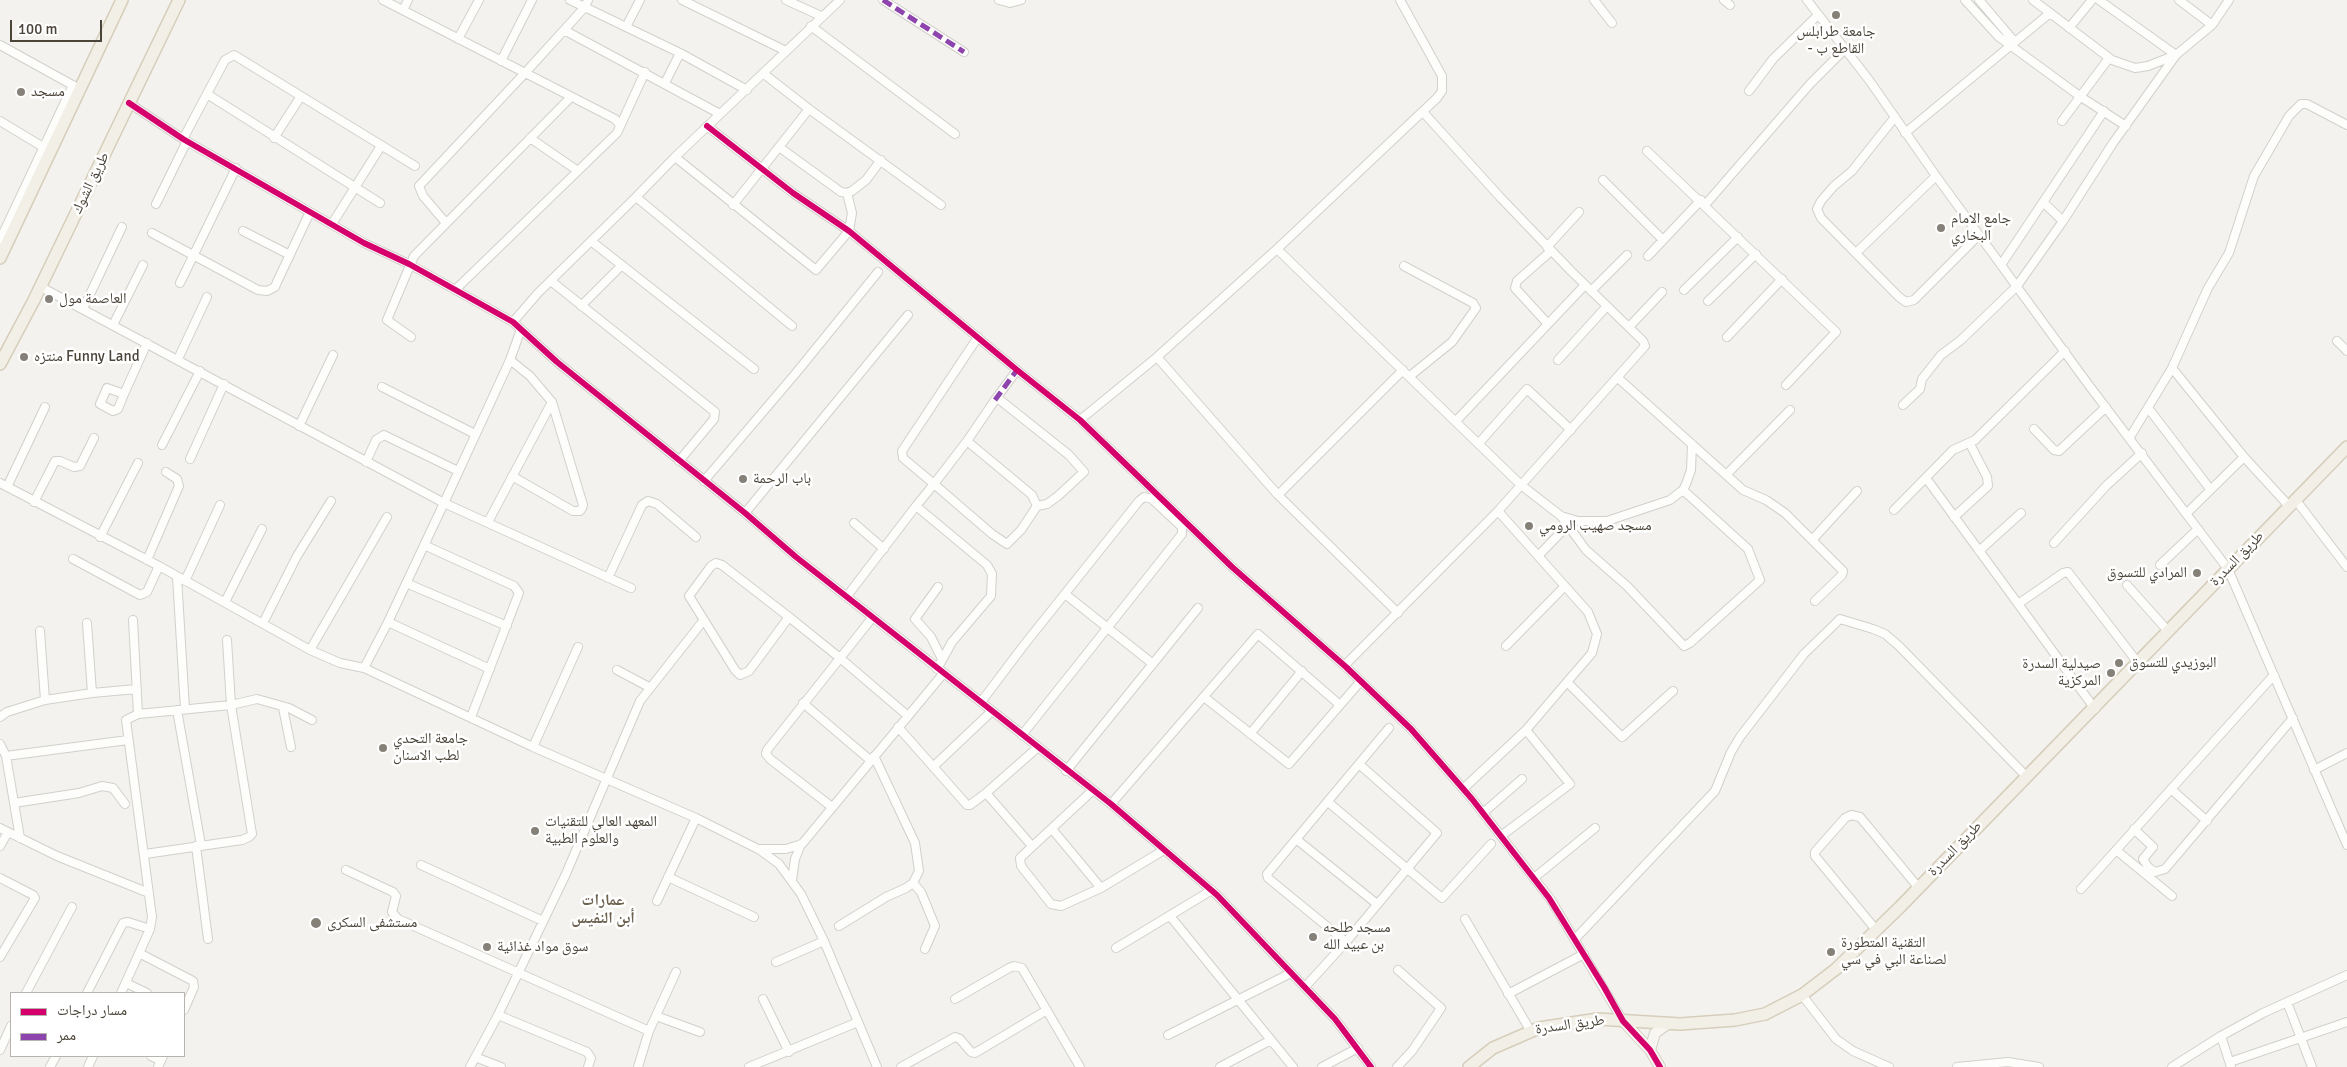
<!DOCTYPE html>
<html>
<head>
<meta charset="utf-8">
<style>
	body { margin:0 }
	#map { position:relative; width:2347px; height:1067px; overflow:hidden; background:#f4f2ee; font-family:Signika,"Noto Naskh Arabic",sans-serif }
	canvas { display:block }
	.legend { position:absolute; left:10px; top:992px; width:175px; height:65px; box-sizing:border-box; background:#fff; border:1px solid #b7b4b0; margin:0; padding:6px 9px; list-style:none; font-size:15px; color:#4b4439 }
	.legend li { display:flex; align-items:center; gap:10px; height:25px }
	.legend b { width:25px; border:1px solid #b7b4b0 }
	.scale { position:absolute; left:10px; top:20px; width:92px; height:22px; box-sizing:border-box; border:2px solid #4b4439; border-top:0; padding-left:6px; font-size:15px; line-height:18px; white-space:nowrap; color:#4b4439; -webkit-text-stroke:4px #fff; paint-order:stroke }
</style>
</head>
<body>
<div id="map">
<canvas width="2347" height="1067"></canvas>
<ul class="legend">
<li><b style="height:6px;background:#d6006c"></b>مسار دراجات</li>
<li><b style="height:6px;background:#8e44ad"></b>ممر</li>
</ul>
<div class="scale">100 m</div>
</div>
<script>
const ctx = document.querySelector('canvas').getContext('2d');
ctx.lineJoin = 'round';
function shape(rows) {
  const path = new Path2D();
  for (const r of rows) {
    path.moveTo(r[0], r[1]);
    for (let i = 2; i < r.length; i += 2) path.lineTo(r[i], r[i + 1]);
  }
  return path;
}
function trace(path, color, width, dash) {
  ctx.strokeStyle = color;
  ctx.lineWidth = width;
  ctx.lineCap = dash ? 'butt' : 'round';
  ctx.setLineDash(dash || []);
  ctx.stroke(path);
}
function write(font, color, halo, rows, align = 'center') {
  ctx.font = font + ' Signika,"Noto Naskh Arabic",sans-serif';
  ctx.lineWidth = 5;
  ctx.setLineDash([]);
  ctx.textBaseline = 'middle';
  ctx.strokeStyle = halo;
  ctx.fillStyle = color;
  for (const [text, x, y, turn = 0] of rows) {
    ctx.save();
    ctx.translate(x, y);
    ctx.rotate((+turn || 0) * Math.PI / 180);
    ctx.textAlign = isNaN(turn) ? turn : align;
    if (halo) ctx.strokeText(text, 0, 0);
    ctx.fillText(text, 0, 0);
    ctx.restore();
  }
}
const street = shape([
	[383,0,615,119,619,124],
	[570,0,680,53,747,90],
	[682,0,786,51],
	[786,0,821,16],
	[883,0,964,52],
	[999,0,1010,3,1021,0],
	[1594,0,1612,23],
	[1724,0,1730,5],
	[1807,0,1869,80,1936,176,2088,384,2228,569,2347,845],
	[1965,0,1999,37,2081,97,2126,126],
	[1979,0,2014,41],
	[2033,0,2112,60,2135,68,2148,66,2176,55,2212,25,2229,0],
	[2179,0,2212,25],
	[403,10,408,0],
	[811,26,955,134],
	[626,27,640,0],
	[2069,28,2092,0],
	[564,30,720,114],
	[458,39,479,0],
	[0,45,76,87],
	[501,61,532,0],
	[764,74,809,109,941,205],
	[665,83,680,53],
	[1749,91,1773,59,1818,15],
	[207,94,380,203],
	[129,103,183,139,364,243,409,264,513,322,557,362,745,513,796,557,1111,804,1217,895,1335,1019,1371,1067],
	[1895,117,1852,171,1834,186,1821,201,1817,209,1821,218,1899,297,1906,302,1914,300,1979,235],
	[0,121,48,150],
	[2062,121,2109,58],
	[707,126,793,193,849,231,1017,370,1080,420,1232,567,1346,667,1411,729,1472,799,1551,900,1623,1021],
	[1905,133,2050,13],
	[274,138,301,96],
	[530,138,578,171],
	[183,139,225,60,234,55,415,166],
	[779,147,841,192,847,193,852,191,866,180,881,160],
	[1647,151,1836,332,1786,385],
	[675,157,816,270,849,231,852,213,847,193],
	[1603,180,1663,240],
	[636,197,792,326],
	[2043,202,2063,221],
	[156,204,187,141],
	[733,205,809,109],
	[1705,205,1810,84,1845,49],
	[446,223,423,196,419,186,525,73,585,7,588,0],
	[332,224,381,146],
	[243,231,290,255],
	[152,233,258,290,267,291,275,287,277,282,310,212],
	[0,240,73,85],
	[591,241,754,369],
	[1547,247,1579,212],
	[1277,249,1521,485,1561,516,1586,550,1627,586,1684,646,1690,643,1760,580,1748,549,1683,490],
	[1857,252,1936,176],
	[1648,256,1701,200],
	[2001,265,2104,111],
	[1404,266,1473,303,1476,308,1452,342,1410,376],
	[551,281,715,412,714,419,679,461],
	[180,283,236,168],
	[41,287,444,503,631,588],
	[455,290,617,133,645,72],
	[1684,290,1738,237],
	[1591,291,1627,255],
	[1708,301,1756,254],
	[581,306,622,265],
	[83,309,122,227],
	[513,322,538,293,636,197,675,157,840,0],
	[1548,324,1515,288,1517,281,1551,251],
	[113,325,143,265],
	[1629,327,1662,292],
	[411,337,387,320,414,256,570,98],
	[1727,337,1782,279],
	[2337,341,2347,351],
	[1157,357,1278,495,1398,613],
	[178,359,207,297],
	[510,360,530,376,552,402,583,505,582,508,580,511,573,511,512,476],
	[1558,360,1607,306],
	[2172,368,2244,457,2289,506],
	[1618,378,1743,490,1766,500,1785,513,1843,571,1842,575,1815,601],
	[382,387,475,434],
	[124,394,107,388,100,404,113,411,118,409,124,394,147,343],
	[995,400,1017,370],
	[1903,405,1920,389,1922,379,1941,355,1961,340,2017,286,2063,221,2113,143,2176,55,2099,0],
	[2149,409,2210,489],
	[1080,420,1157,357,1277,249,1437,98,1442,91,1442,76,1400,0],
	[1456,421,1585,285],
	[299,426,333,355],
	[2034,429,2054,450,2059,451,2106,407],
	[2130,437,2172,368,2208,288,2229,253,2254,176,2289,116,2301,104,2307,104,2347,125],
	[967,441,1032,495,1037,506],
	[1479,443,1527,389,1571,430],
	[162,445,200,371],
	[190,459,224,384],
	[366,462,376,440,384,435,458,471],
	[1726,475,1790,410],
	[1926,478,2095,709],
	[704,481,796,373,878,272],
	[0,483,159,566,310,650,340,663,364,668,533,747,696,818,760,850,779,864,801,894,824,941,877,1067],
	[7,487,45,407],
	[1278,495,1403,370],
	[2295,499,2347,567],
	[34,502,55,461,60,461,74,467,80,466,94,438],
	[916,506,987,565,992,574,991,596,952,642,937,669],
	[1894,510,1953,450,1975,440,2065,351],
	[745,513,908,315],
	[2187,513,2244,457],
	[1561,516,1578,521,1607,521,1670,500,1683,490,1686,484,1691,470,1692,444],
	[1954,517,1988,486,1987,477,1970,444],
	[488,522,552,402],
	[854,523,884,549],
	[100,537,138,463],
	[1812,540,1857,491],
	[2054,543,2107,485,2142,453],
	[424,545,514,586,519,593,471,717],
	[1979,551,2021,513],
	[1538,556,1568,525],
	[73,559,140,595,147,592,159,566],
	[147,560,179,486,177,479,166,472],
	[2160,565,2198,529],
	[177,577,185,709],
	[608,578,642,505,648,501,657,504,696,537],
	[185,581,220,505],
	[406,583,507,626],
	[2127,585,2168,631],
	[938,587,915,619,931,637,942,659],
	[1065,594,1153,664],
	[847,596,916,506,934,484,967,441,995,400,1000,400,1069,455,1084,472,1058,496,1047,504,1037,506,1021,530,1007,544,992,534,934,484,903,458,902,451,978,337],
	[225,602,262,529],
	[2018,604,2063,573,2068,572,2138,663],
	[789,617,749,671,740,675,735,670,689,596,711,566,716,563,722,565,789,617,840,658,908,716],
	[133,620,138,714],
	[388,622,490,669],
	[87,623,92,693],
	[263,623,297,556,331,501],
	[40,631,45,700],
	[1506,646,1565,586],
	[310,650,387,517],
	[1346,667,1346,664,1498,511,1645,346,1643,341,1571,271,1500,197,1423,112],
	[364,668,388,622,444,503,510,360,521,329],
	[617,670,649,687],
	[1567,682,1622,737,1673,691],
	[1204,697,1289,764,1360,682],
	[981,702,1024,645,1139,501,1144,497,1152,499,1182,527,1182,534,1022,735],
	[803,703,870,760],
	[283,708,291,747],
	[177,710,201,845],
	[0,717,7,712,45,700,92,693,137,689],
	[898,727,967,805,970,805,986,793,1037,748],
	[1250,734,1302,671],
	[0,744,6,756,20,838],
	[533,747,578,647],
	[6,756,128,740],
	[933,767,992,711],
	[2314,770,2347,753],
	[1066,771,1198,608],
	[1463,789,1526,730,1567,682,1592,653,1597,634,1588,612,1498,511],
	[2171,789,2207,821],
	[1092,791,1020,858,1021,866,1051,904,1061,906,1101,888,1164,850],
	[986,793,1032,846],
	[1328,802,1442,898,1491,844],
	[14,803,79,793,102,786,113,788,125,804],
	[1111,804,1258,634,1340,705],
	[832,807,770,759,766,754,767,750,872,618],
	[1483,813,1522,779],
	[0,828,57,856,149,893],
	[1052,829,1101,888],
	[2134,829,2153,847,2143,859,2148,867,2155,872,2165,869,2293,718],
	[1501,836,1570,784,1526,730],
	[1296,839,1377,904],
	[0,846,8,832],
	[196,846,208,939],
	[758,849,786,849,802,844,943,674],
	[2116,850,2172,896],
	[145,854,242,840,249,837,252,834,231,705,227,640],
	[421,865,543,921],
	[346,870,393,892,396,896,392,912,398,919,649,1031,676,972],
	[668,877,754,917],
	[0,878,33,895,35,898,0,957],
	[1534,878,1595,828],
	[792,880,795,859,801,844],
	[913,883,921,892,935,926,925,949],
	[2081,889,2274,675],
	[657,901,696,818],
	[1170,916,1293,1067],
	[1465,919,1530,1030],
	[839,926,886,897,906,888,913,883,919,871,915,843,874,756],
	[1877,931,1815,856,1815,852,1845,818,1851,815,1860,817,1918,887],
	[1575,939,1715,791,1731,752,1740,737,1804,654,1840,619,1873,629,1885,634,1899,646,2026,776],
	[1346,942,1268,878,1267,874,1389,728],
	[1116,948,1212,890],
	[139,953,193,981,194,987,184,1010],
	[776,962,824,941],
	[126,983,147,993],
	[1305,987,1346,942,1437,833,1359,764],
	[26,993,72,907],
	[87,993,123,923,128,922,150,929],
	[121,993,150,929,152,917,126,720,138,714,231,705,257,699,289,708,312,720],
	[1508,994,1584,954],
	[1802,995,1836,1039,1853,1051,1889,1067],
	[763,999,789,1052],
	[955,999,1009,968,1014,966,1022,968,1080,1067],
	[2287,1002,2312,1067],
	[498,1015,587,1052,591,1058,588,1067],
	[656,1016,700,1032],
	[1168,1035,1291,973],
	[0,1050,11,1026],
	[151,1056,161,1061],
	[475,1057,501,1067],
	[2230,1062,2347,1022],
	[50,1067,56,1056],
	[88,1067,93,1056],
	[158,1067,163,1056],
	[470,1067,498,1015,565,876,640,701,703,621],
	[638,1067,649,1031],
	[749,1067,858,1022],
	[901,1067,955,1037,960,1039,971,1052,975,1053,1047,1010],
	[1220,1067,1271,1040],
	[1322,1067,1358,1048],
	[1397,1067,1412,1051,1441,1008,1398,970],
	[1957,1067,2008,1062,2039,1067],
	[2172,1067,2221,1036],
	[2231,1067,2221,1036,2263,1013,2347,975]
]);
const secondary = shape([
	[1623,1021,1650,1050,1660,1067],
	[1650,1050,1655,1033,1669,1023]
]);
const primary = shape([
	[0,258,122,0],
	[0,364,34,300,179,0],
	[1469,1067,1493,1048,1539,1028,1598,1019,1680,1024,1735,1020,1765,1014,1802,995,1836,969,1900,907,2347,447]
]);
const quiet = shape([
	[883,0,964,52],
	[995,400,1017,370]
]);
const cycleway = shape([
	[129,103,183,139,364,243,409,264,513,322,557,362,745,513,796,557,1111,804,1217,895,1335,1019,1371,1067],
	[707,126,793,193,849,231,1017,370,1080,420,1232,567,1346,667,1411,729,1472,799,1549,898,1604,987,1623,1021,1650,1050,1660,1067]
]);
const markers = [
	[1836,15,5,"#868178"],
	[21,92,5,"#868178"],
	[1941,228,5,"#868178"],
	[49,299,5,"#868178"],
	[24,357,5,"#868178"],
	[743,479,5,"#868178"],
	[1529,526,5,"#868178"],
	[2197,573,5,"#868178"],
	[2119,663,5,"#868178"],
	[2111,673,5,"#868178"],
	[383,748,5,"#868178"],
	[535,831,5,"#868178"],
	[316,923,6,"#868178"],
	[1313,937,5,"#868178"],
	[487,947,5,"#868178"],
	[1831,952,5,"#868178"]
];
const poiNames = [
	["جامعة طرابلس",1836,32,"center"],
	["- القاطع ب",1836,49,"center"],
	["مسجد",31,92],
	["جامع الامام",1951,219],
	["البخاري",1951,236],
	["العاصمة مول",59,299],
	["منتزه Funny Land",34,357],
	["باب الرحمة",753,479],
	["مسجد صهيب الرومي",1539,526],
	["المرادي للتسوق",2187,573,"right"],
	["البوزيدي للتسوق",2129,663],
	["صيدلية السدرة",2101,664,"right"],
	["المركزية",2101,681,"right"],
	["جامعة التحدي",393,739],
	["لطب الاسنان",393,756],
	["المعهد العالي للتقنيات",545,822],
	["والعلوم الطبية",545,839],
	["مستشفى السكرى",327,923],
	["مسجد طلحه",1323,928],
	["بن عبيد الله",1323,945],
	["التقنية المتطورة",1841,943],
	["لصناعة البي في سي",1841,960],
	["سوق مواد غذائية",497,947]
];
const streetNames = [
	["طريق الشوك",91,183,-64],
	["طريق السدرة",2237,559,-46],
	["طريق السدرة",1955,849,-46],
	["طريق السدرة",1570,1025,-8]
];
const neighbourhoodNames = [
	["عمارات",603,901],
	["أبن النفيس",603,919]
];
trace(street, '#d2d0cb', 10);
trace(secondary, '#d3cfc5', 12);
trace(primary, '#d6cebb', 14);
trace(street, '#fdfdfc', 8);
trace(secondary, '#f7f6f1', 10);
trace(primary, '#f2efe6', 11);
trace(quiet, '#8e44ad', 5, [10, 5]);
trace(cycleway, '#d6006c', 6);
for (const [x, y, r, color] of markers) {
  const dot = new Path2D();
  dot.arc(x, y, r, 0, 2 * Math.PI);
  ctx.fillStyle = color;
  ctx.fill(dot);
  trace(dot, '#fff', 2);
}
write('15px', '#4b4439', '#fff', poiNames, 'left');
write('15px', '#4b4439', '#fff', streetNames);
write('bold 16px', '#6e6250', '#fff', neighbourhoodNames);
</script>
</body>
</html>
